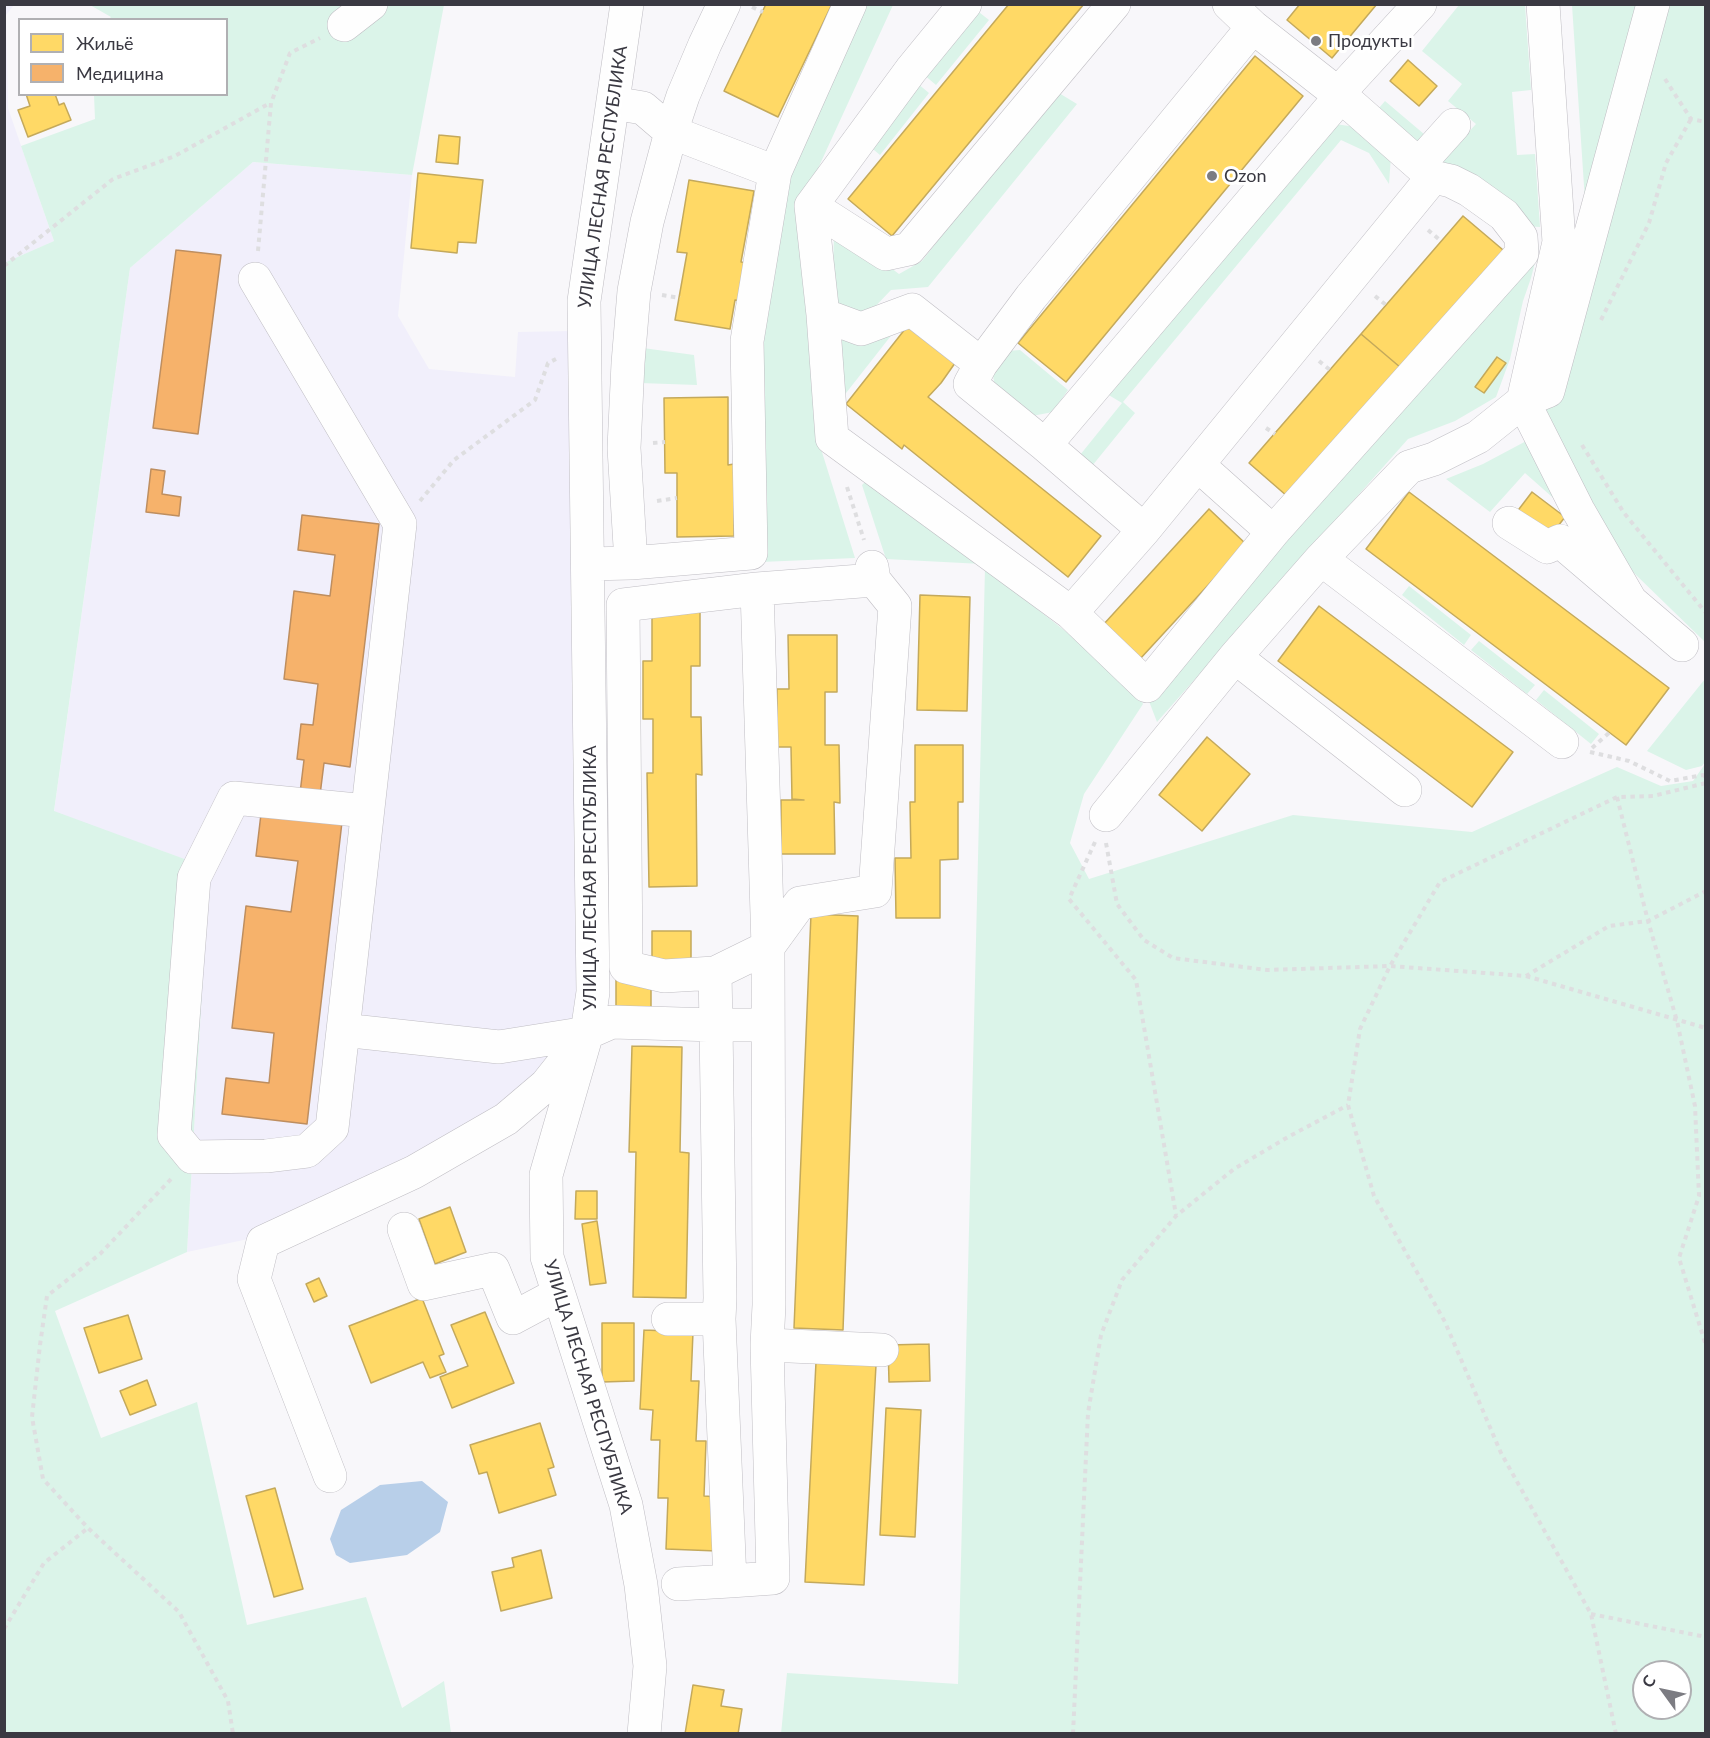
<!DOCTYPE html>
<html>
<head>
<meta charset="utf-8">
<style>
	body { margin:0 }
	#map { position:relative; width:1710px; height:1738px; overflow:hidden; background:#f8f7fa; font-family:Lato,sans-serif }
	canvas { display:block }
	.frame { position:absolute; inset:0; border:6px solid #3a3942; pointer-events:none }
	.legend { position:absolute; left:18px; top:18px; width:210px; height:78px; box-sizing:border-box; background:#fff; border:2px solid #b0b0b3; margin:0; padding:8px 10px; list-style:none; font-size:18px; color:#3a3942 }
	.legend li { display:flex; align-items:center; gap:12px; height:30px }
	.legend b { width:30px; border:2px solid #b0b0b3 }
	.north { position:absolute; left:1632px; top:1660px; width:60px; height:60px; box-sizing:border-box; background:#fff; border:2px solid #b0b0b3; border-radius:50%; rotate:303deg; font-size:16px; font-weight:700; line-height:24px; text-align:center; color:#3a3942 }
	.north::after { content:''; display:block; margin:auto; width:21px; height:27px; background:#7c7c82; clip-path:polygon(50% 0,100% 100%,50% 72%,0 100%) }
</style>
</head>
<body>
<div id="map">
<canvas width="1710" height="1738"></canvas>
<div class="frame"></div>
<ul class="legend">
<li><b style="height:16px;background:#ffd966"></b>Жильё</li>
<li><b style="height:16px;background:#f6b26b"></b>Медицина</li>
</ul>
<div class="north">С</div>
</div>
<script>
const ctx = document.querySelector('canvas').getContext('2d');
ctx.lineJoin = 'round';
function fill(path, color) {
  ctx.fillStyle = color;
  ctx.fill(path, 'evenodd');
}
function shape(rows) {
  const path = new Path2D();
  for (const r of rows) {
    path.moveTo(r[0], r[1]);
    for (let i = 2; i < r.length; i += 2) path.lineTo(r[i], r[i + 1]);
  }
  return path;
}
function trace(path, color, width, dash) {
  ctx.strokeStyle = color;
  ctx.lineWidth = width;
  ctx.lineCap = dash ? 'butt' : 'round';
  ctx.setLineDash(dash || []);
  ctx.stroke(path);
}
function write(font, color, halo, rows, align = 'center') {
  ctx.font = font + ' Lato,sans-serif';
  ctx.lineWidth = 6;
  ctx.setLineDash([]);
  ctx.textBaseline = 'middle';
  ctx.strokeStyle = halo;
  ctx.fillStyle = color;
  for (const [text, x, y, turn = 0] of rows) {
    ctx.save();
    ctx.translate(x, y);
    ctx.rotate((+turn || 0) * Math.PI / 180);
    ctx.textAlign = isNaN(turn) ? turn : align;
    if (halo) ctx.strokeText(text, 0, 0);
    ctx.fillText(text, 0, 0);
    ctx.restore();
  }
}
const built = shape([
	[4,5,14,5,6,15,8,108,54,241,5,263],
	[253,162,412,175,398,316,429,369,515,377,518,332,572,331,579,975,574,1020,561,1048,489,1118,292,1211,253,1238,187,1252,209,868,54,812,130,268]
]);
const green = shape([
	[90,5,444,5,412,175,253,162,130,268,54,811,209,868,187,1252,55,1311,101,1438,197,1402,247,1625,366,1597,402,1708,444,1681,451,1733,5,1733,4,263,54,241,21,146,95,119,94,95,226,94,226,20,109,19,111,17],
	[858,5,893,5,804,199,806,310,817,436,855,558,761,562,755,387,779,193],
	[1459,5,1525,5,1531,90,1512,92,1517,155,1535,154,1540,227,1524,226,1440,163,1476,124,1448,101,1462,84,1422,51],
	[1572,5,1705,5,1705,642,1601,541,1541,414,1586,216],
	[975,9,989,20,936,85,923,74],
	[917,83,929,93,880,155,868,145],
	[1054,90,1077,104,928,287,891,290,869,313,856,318,832,302,834,235,846,234,899,274,922,261],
	[1385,101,1431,140,1420,153,1373,115],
	[1335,124,1356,127,1391,156,1389,184,1369,153,1341,140,1123,402,1135,413,1092,466,1080,455,1122,403,1107,394],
	[1539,247,1531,278,1523,301,1510,359,1496,397,1455,421,1408,439,1157,722,1147,696],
	[901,323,839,402,830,329],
	[643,348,694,355,697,385,640,383],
	[1020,350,1068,390,1053,412,1032,416,995,388,992,369,1007,351],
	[1530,439,1568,511,1525,473,1490,512,1446,479,1483,464],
	[871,476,982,564,886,559,862,485],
	[985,568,1088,649,1137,692,1143,704,1084,794,1070,843,1089,879,1293,815,1472,832,1617,767,1661,786,1693,781,1705,764,1705,1733,781,1734,787,1673,958,1684],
	[1644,1672,1680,1672,1680,1708,1644,1708],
	[1409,586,1471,635,1464,645,1402,595],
	[1479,641,1535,685,1527,694,1471,650],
	[1705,679,1705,762,1702,766,1686,770,1647,751],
	[1544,690,1599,734,1591,744,1536,700]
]);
const water = shape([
	[422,1481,448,1502,440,1532,407,1555,350,1563,336,1555,330,1539,341,1510,380,1485]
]);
const homes = shape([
	[766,4,832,4,778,117,724,91,766,4],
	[1009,4,1084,4,892,236,848,199,1009,4],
	[1300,4,1377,4,1332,58,1287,20,1300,4],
	[1255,56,1303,96,1066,382,1018,343,1255,56],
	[1408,60,1437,86,1419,106,1390,81,1408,60],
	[26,94,55,94,59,105,64,103,71,120,28,137,18,110,30,106,26,94],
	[439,135,460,137,458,164,436,162,439,135],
	[418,173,483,180,476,243,458,242,457,253,411,248,418,173],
	[689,180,754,191,741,262,750,263,743,301,735,300,730,329,675,320,687,253,677,252,689,180],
	[1463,216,1509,255,1407,373,1361,334,1463,216],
	[913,319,960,356,941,383,928,397,1101,536,1068,577,904,445,902,449,846,404,913,319],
	[1361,334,1407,373,1295,503,1249,463,1361,334],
	[1497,357,1506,363,1484,393,1475,387,1497,357],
	[728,397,728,465,734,464,734,536,677,537,677,473,665,473,664,398,728,397],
	[1409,492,1669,688,1626,745,1366,549,1409,492],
	[1532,492,1565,517,1548,539,1516,513,1532,492],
	[1209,509,1246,544,1140,659,1103,625,1209,509],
	[920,595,970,597,967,711,917,710,920,595],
	[1319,606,1513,752,1472,807,1278,661,1319,606],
	[700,608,700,666,691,666,691,717,701,717,702,775,696,774,697,886,649,887,647,773,653,773,653,719,643,719,643,661,652,661,652,609,700,608],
	[788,635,837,635,837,692,825,692,825,745,839,745,840,803,834,802,835,854,781,854,781,800,804,800,792,799,791,747,777,747,777,689,789,689,788,635],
	[1207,737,1250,774,1202,831,1159,795,1207,737],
	[915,745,963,745,963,802,958,802,958,859,940,860,940,918,896,918,895,858,911,858,910,802,915,802,915,745],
	[811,914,858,916,843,1330,794,1328,811,914],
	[652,931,691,931,691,960,652,960,652,931],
	[616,980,651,980,651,1010,616,1010,616,980],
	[632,1046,682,1047,680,1152,689,1153,686,1298,633,1297,636,1152,629,1152,632,1046],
	[576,1191,597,1191,597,1219,575,1219,576,1191],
	[450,1207,466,1252,435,1264,419,1219,450,1207],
	[597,1221,606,1283,590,1285,582,1224,597,1221],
	[319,1278,327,1296,314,1302,306,1284,319,1278],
	[422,1298,444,1354,439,1356,446,1372,430,1378,423,1362,371,1383,349,1326,422,1298],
	[485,1312,514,1383,452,1408,440,1377,468,1366,451,1325,485,1312],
	[128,1315,142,1359,99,1373,84,1328,128,1315],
	[602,1323,634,1323,634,1381,602,1382,602,1323],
	[644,1330,693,1332,691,1381,699,1381,696,1441,706,1441,704,1496,719,1497,717,1551,666,1549,668,1498,658,1498,660,1440,651,1440,653,1410,640,1409,644,1330],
	[929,1344,930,1381,889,1382,888,1345,929,1344],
	[816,1362,876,1365,864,1585,805,1582,816,1362],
	[147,1380,156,1405,130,1415,120,1391,147,1380],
	[886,1408,921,1410,915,1537,880,1535,886,1408],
	[540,1423,554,1467,548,1469,556,1495,499,1513,487,1472,479,1474,470,1445,540,1423],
	[275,1488,303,1589,274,1597,246,1496,275,1488],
	[541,1550,552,1598,501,1611,492,1572,514,1567,512,1558,541,1550],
	[693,1685,724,1690,721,1706,742,1709,738,1734,685,1734,693,1685]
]);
const health = shape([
	[176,250,221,255,198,434,153,428,176,250],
	[151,469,165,471,162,494,181,497,179,516,146,512,151,469],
	[302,515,379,524,350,767,324,763,317,819,342,822,307,1124,222,1114,226,1078,269,1083,274,1033,232,1028,246,906,291,912,298,861,256,856,261,814,297,818,304,760,297,759,301,724,313,725,318,684,284,679,294,591,330,596,335,555,298,550,302,515]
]);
const path = shape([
	[752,7,763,12],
	[1665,79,1691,119,1706,122],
	[1428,230,1441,241],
	[258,251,271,103,290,53,320,38],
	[4,266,113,179,175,156,270,103],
	[662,295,680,298],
	[1375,296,1386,305],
	[1601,320,1649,223,1666,163,1691,119],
	[1319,361,1330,370],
	[1266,428,1275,434],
	[653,443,665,442],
	[1582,445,1624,513,1706,613],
	[847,487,864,540],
	[420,501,454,460,535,400,548,363,556,359],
	[657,501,677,498],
	[1592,748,1609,733],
	[1590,752,1629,761,1670,781,1703,775,1706,777],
	[1617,797,1648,921,1677,1021,1695,1106,1699,1196,1679,1258,1706,1346],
	[1095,842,1069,899,1136,980,1176,1215],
	[1106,843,1117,904,1144,940,1173,958,1267,970,1390,966,1526,976,1609,926,1648,921,1706,891],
	[1526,976,1706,1028],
	[171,1179,100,1254,47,1296,40,1345,32,1417,43,1479,88,1528,179,1612,228,1701,233,1734],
	[1591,1614,1706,1637],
	[4,1629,44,1563,88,1528],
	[1073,1734,1088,1413,1101,1335,1122,1280,1176,1216,1234,1169,1288,1137,1348,1105],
	[1616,1734,1591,1614,1501,1453,1445,1322,1374,1196,1348,1105,1360,1029,1390,966,1440,882,1617,797,1653,796,1706,783]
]);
const minor = shape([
	[627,4,584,301,593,992,587,1033,546,1175,547,1257,626,1505,641,1585,650,1666,644,1734],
	[965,4,911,70,811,206,823,315,832,438,1071,613,1144,530,1433,177],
	[1543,4,1559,242,1523,401,1578,510,1630,600],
	[344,25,371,4],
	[613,103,643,108,671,132,775,172],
	[1419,164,1454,125],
	[811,206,886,254,909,249,1114,4],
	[255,279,400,524,332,1128,307,1151,266,1156,192,1157,174,1135,194,878,234,798,367,811],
	[823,315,861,329,912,310,981,364],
	[1045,445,1341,96,1343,88,1420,4],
	[1198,465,1273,532],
	[1509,523,1547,547,1560,541,1682,645],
	[1144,530,1045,445,970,384,981,364,1031,297,1253,27],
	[1321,559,1562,742],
	[631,563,624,448,628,363,634,291,647,222,671,132,683,96,705,44,724,4],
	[588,564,631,563,751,553,747,341,775,172,850,4],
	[757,589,768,947,769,1305,767,1345,773,1578,730,1581,719,1319,720,1298,716,1025,768,1025],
	[1071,613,1147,686,1273,532,1522,253,1521,237,1504,215,1469,190,1451,181,1433,177,1341,96,1253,27,1229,4],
	[1235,657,1405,790],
	[1106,815,1235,657,1321,559,1409,467,1434,459,1478,437,1523,401,1548,391,1653,4],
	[715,973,768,947,800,903,875,891,895,606,874,580],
	[343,1030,499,1047,587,1033,612,1022,716,1025,715,973,664,976,626,967,623,605,757,589,874,580,872,567],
	[404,1229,424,1284,493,1269,513,1318,558,1294],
	[668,1319,719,1319],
	[767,1345,882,1350],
	[330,1476,254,1279,263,1242,414,1172,506,1119,546,1085,577,1046],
	[678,1584,730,1581]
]);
const markers = [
	[1316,41,6,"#7c7c82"],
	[1212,176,6,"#7c7c82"]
];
const poiNames = [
	["Продукты",1328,41],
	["Ozon",1224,176]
];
const streetNames = [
	["УЛИЦА ЛЕСНАЯ РЕСПУБЛИКА",603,177,-82],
	["УЛИЦА ЛЕСНАЯ РЕСПУБЛИКА",590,878,-90],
	["УЛИЦА ЛЕСНАЯ РЕСПУБЛИКА",588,1387,73]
];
fill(built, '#f1effb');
fill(green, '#dbf4e9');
fill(water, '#b8cfe9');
fill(homes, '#ffd966');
trace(homes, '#c4a95b', 1.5);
fill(health, '#f6b26b');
trace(health, '#be8e5f', 1.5);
trace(minor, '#bfbdc3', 34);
trace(path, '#dedee0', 4, [4.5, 4.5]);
trace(minor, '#fefefe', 33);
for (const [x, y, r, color] of markers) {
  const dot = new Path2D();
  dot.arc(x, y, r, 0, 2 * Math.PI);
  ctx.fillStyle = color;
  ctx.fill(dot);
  trace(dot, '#fff', 2);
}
write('18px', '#3a3942', '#fff', poiNames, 'left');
write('18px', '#3a3942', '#fff', streetNames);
</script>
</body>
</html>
